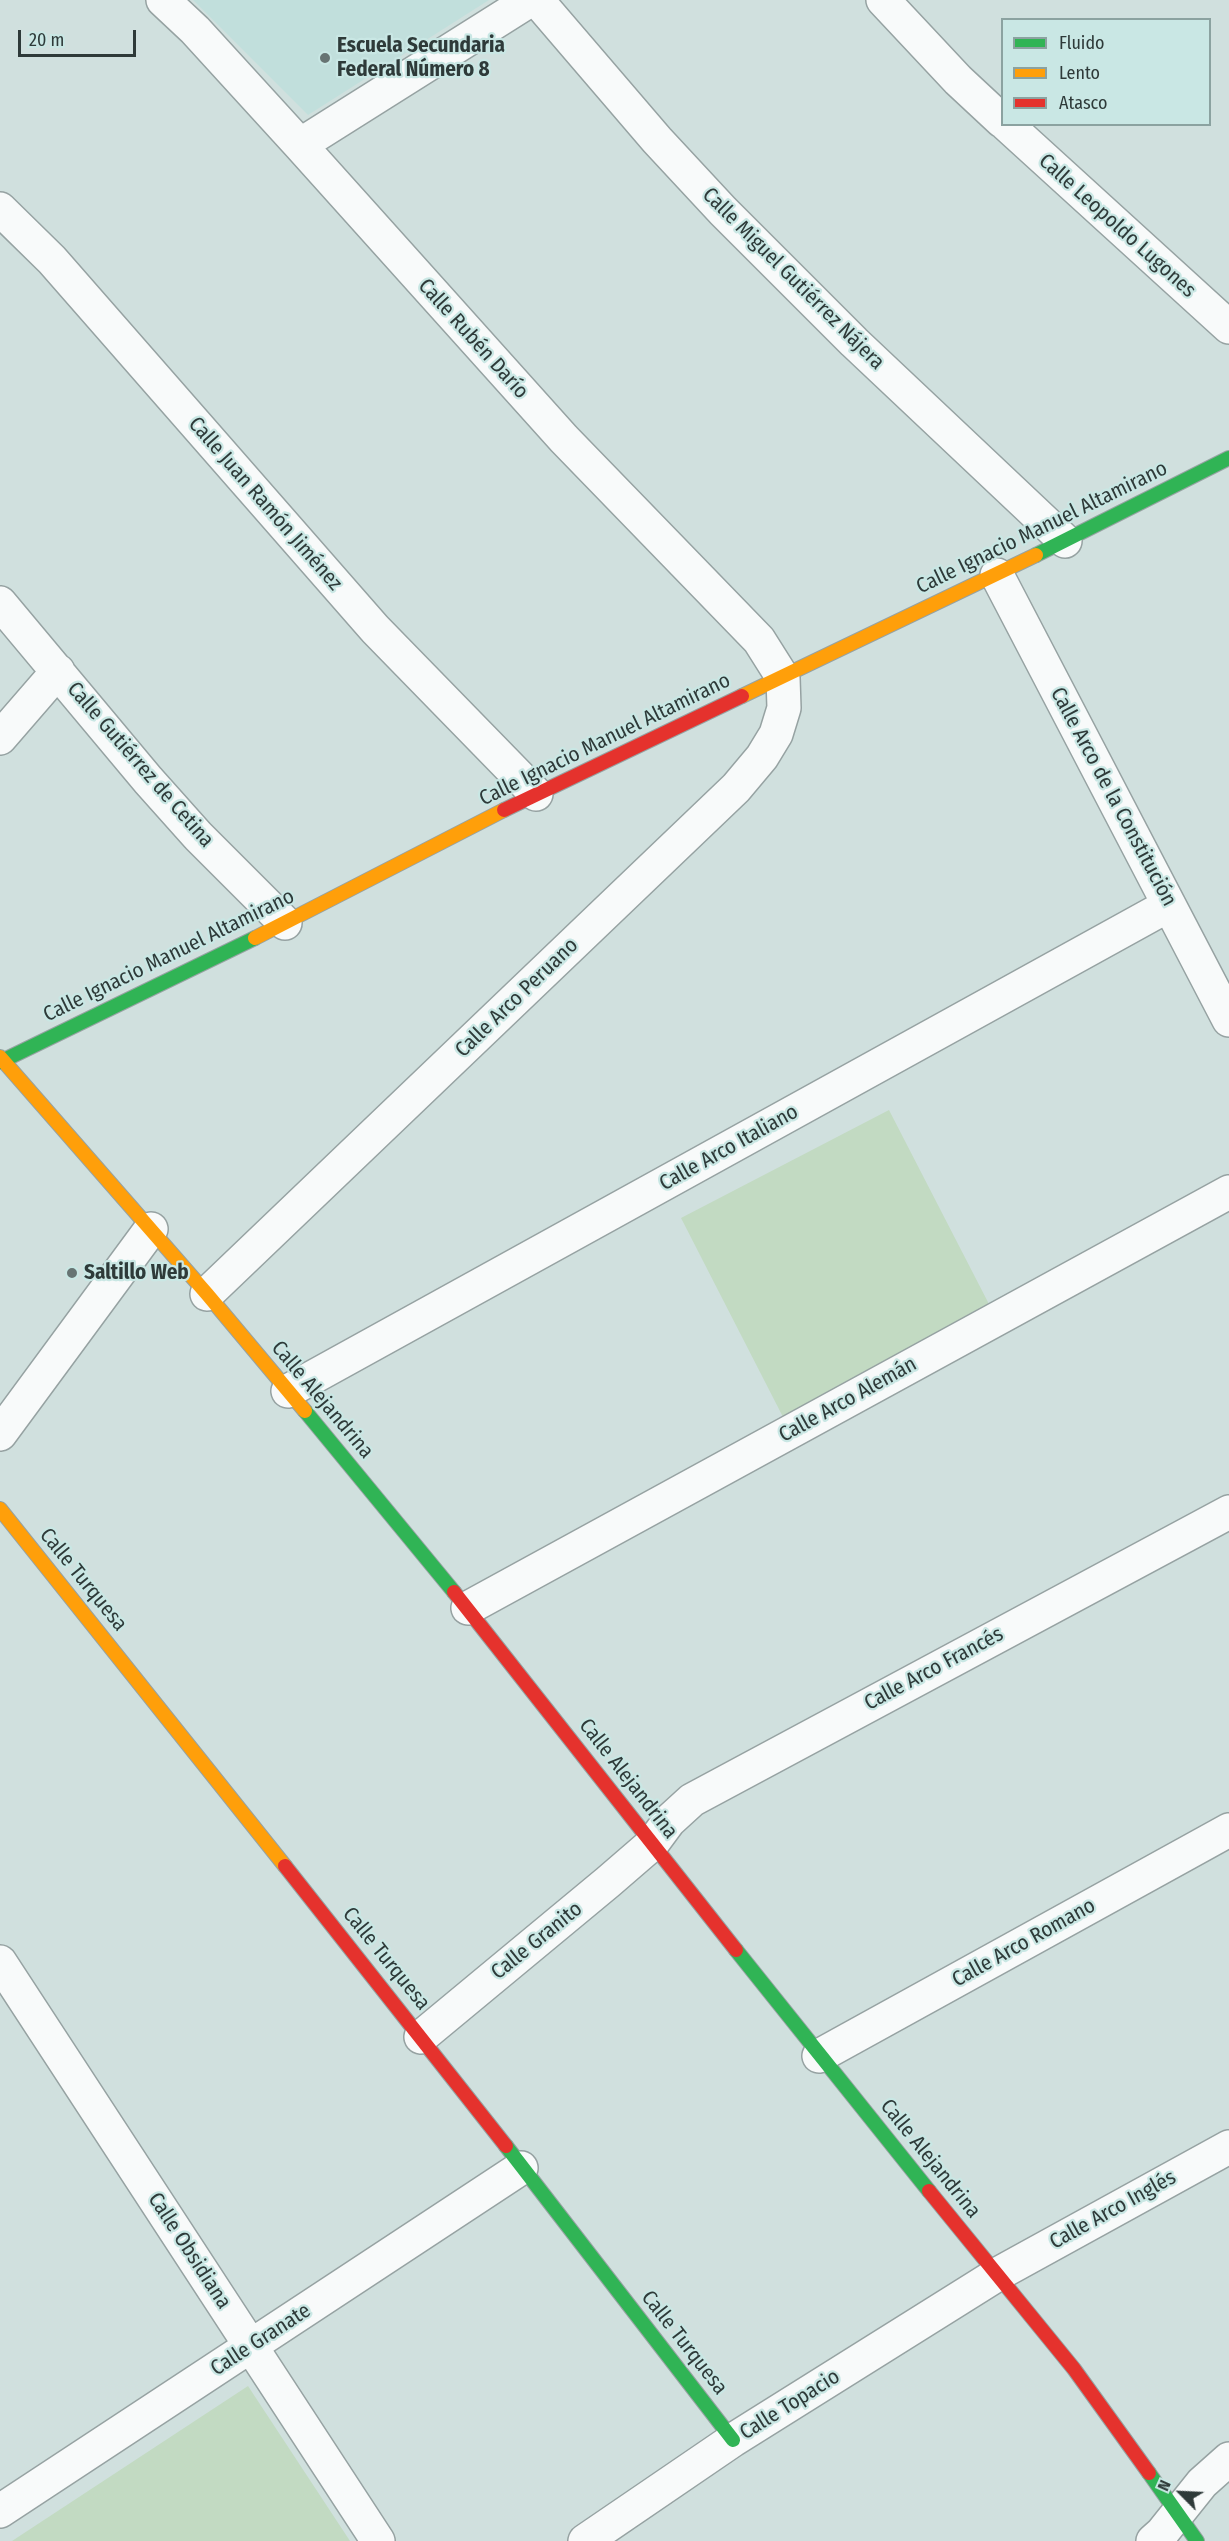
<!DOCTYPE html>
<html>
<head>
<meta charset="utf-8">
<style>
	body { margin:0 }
	#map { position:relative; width:1229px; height:2541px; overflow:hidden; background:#d0e0de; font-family:"Fira Sans Condensed",sans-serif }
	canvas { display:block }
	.legend { position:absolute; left:1001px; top:18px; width:210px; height:108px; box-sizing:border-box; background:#c9e7e4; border:2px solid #8ba2a0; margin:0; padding:8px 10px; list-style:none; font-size:18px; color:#2e3a39 }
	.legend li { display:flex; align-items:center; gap:12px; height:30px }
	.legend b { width:30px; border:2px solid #8ba2a0 }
	.north { position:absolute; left:1151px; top:2463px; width:60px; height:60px; -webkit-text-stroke:4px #c9e7e4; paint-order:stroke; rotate:294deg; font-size:16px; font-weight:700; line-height:24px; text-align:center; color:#2e3a39 }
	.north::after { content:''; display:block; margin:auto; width:21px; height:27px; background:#2e3a39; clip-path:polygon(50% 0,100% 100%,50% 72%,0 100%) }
	.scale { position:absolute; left:18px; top:30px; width:118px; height:27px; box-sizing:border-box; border:3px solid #2e3a39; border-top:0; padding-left:8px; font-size:18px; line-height:21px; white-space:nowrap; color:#2e3a39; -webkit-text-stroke:4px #c9e7e4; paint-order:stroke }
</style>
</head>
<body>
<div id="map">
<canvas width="1229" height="2541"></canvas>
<ul class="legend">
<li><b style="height:8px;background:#30b455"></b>Fluido</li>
<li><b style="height:8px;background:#ff9f0a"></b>Lento</li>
<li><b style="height:8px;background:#e5322d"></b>Atasco</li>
</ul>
<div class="north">N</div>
<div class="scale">20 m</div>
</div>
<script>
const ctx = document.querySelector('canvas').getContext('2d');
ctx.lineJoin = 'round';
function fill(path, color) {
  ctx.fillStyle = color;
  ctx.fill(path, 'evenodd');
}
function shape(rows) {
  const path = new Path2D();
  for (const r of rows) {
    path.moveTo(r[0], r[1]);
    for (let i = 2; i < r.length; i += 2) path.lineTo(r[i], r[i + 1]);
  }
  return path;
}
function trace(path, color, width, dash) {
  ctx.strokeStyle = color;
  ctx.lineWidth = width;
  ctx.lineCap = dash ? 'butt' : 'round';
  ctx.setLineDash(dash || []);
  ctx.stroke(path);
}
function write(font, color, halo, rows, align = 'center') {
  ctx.font = font + ' "Fira Sans Condensed",sans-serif';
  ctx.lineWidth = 4.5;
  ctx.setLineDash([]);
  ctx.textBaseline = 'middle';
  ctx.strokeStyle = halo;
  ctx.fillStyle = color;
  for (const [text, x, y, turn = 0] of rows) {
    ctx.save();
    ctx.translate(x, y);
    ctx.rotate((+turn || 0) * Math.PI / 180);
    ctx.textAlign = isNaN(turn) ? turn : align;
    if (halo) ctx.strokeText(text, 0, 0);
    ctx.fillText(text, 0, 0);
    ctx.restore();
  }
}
const built = shape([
	[193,0,489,0,308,115]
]);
const green = shape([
	[889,1110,991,1308,783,1417,681,1218],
	[248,2386,350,2541,12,2541]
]);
const street = shape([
	[163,0,195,30,300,145,564,439,759,640,783,678,784,708,776,734,762,757,736,788,207,1294],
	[537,0,657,140,723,211,854,342,1065,541],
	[883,0,958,80,1002,121],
	[1006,124,1229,327],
	[300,145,530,0],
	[0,209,52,260,375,629,536,794],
	[997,575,1229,1020],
	[0,603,148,780,198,836,285,923],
	[0,738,58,671],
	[288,1391,1169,905],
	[0,1434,151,1229],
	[468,1608,1229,1192],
	[0,1962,378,2541],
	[421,2037,608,1882,652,1844,669,1821,692,1800,1229,1512],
	[819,2056,1229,1830],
	[0,2511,521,2168],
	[585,2541,733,2440,998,2274,1229,2147],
	[1153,2541,1162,2533,1202,2483,1229,2459]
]);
const fast = shape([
	[1036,555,1229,458],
	[0,1062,255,938],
	[305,1411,454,1592],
	[736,1950,929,2191],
	[506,2146,733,2440],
	[1149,2473,1197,2541]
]);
const slow = shape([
	[742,696,1036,555],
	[255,938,504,810],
	[0,1057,207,1294,305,1411],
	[0,1509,285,1866]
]);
const jam = shape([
	[504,810,742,696],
	[454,1592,736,1950],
	[285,1866,506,2146],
	[929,2191,1074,2369,1149,2473]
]);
const markers = [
	[325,58,6,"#677473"],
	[72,1273,6,"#677473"]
];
const poiNames = [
	["Escuela Secundaria",337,46],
	["Federal Número 8",337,70],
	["Saltillo Web",84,1273]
];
const streetNames = [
	["Calle Leopoldo Lugones",1117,226,42],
	["Calle Miguel Gutiérrez Nájera",793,279,45],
	["Calle Rubén Darío",473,339,48],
	["Calle Juan Ramón Jiménez",265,504,49],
	["Calle Ignacio Manuel Altamirano",1042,528,-26],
	["Calle Ignacio Manuel Altamirano",605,740,-26],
	["Calle Gutiérrez de Cetina",140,765,49],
	["Calle Arco de la Constitución",1113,797,62],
	["Calle Ignacio Manuel Altamirano",169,956,-26],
	["Calle Arco Peruano",517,998,-44],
	["Calle Arco Italiano",729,1148,-29],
	["Calle Alejandrina",322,1400,50],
	["Calle Arco Alemán",848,1400,-29],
	["Calle Turquesa",83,1580,51],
	["Calle Arco Francés",934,1669,-28],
	["Calle Alejandrina",628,1779,52],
	["Calle Granito",537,1941,-39],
	["Calle Arco Romano",1024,1943,-29],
	["Calle Turquesa",386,1959,51],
	["Calle Alejandrina",930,2159,51],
	["Calle Arco Inglés",1113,2210,-29],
	["Calle Obsidiana",189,2251,57],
	["Calle Granate",261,2340,-33],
	["Calle Turquesa",684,2343,52],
	["Calle Topacio",790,2405,-32]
];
fill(built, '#c1dfdc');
fill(green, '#c2dac2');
trace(street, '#96a2a2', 36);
trace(fast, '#96a2a2', 16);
trace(slow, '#96a2a2', 16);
trace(jam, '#96a2a2', 16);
trace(street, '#f8fafa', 33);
trace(fast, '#30b455', 14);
trace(slow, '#ff9f0a', 14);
trace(jam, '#e5322d', 14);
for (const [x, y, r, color] of markers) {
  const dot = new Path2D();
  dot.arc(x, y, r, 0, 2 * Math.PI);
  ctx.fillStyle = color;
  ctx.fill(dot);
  trace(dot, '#c9e7e4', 2);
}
write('bold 21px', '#2e3a39', '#c9e7e4', poiNames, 'left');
write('21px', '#2e3a39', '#c9e7e4', streetNames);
</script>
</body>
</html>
